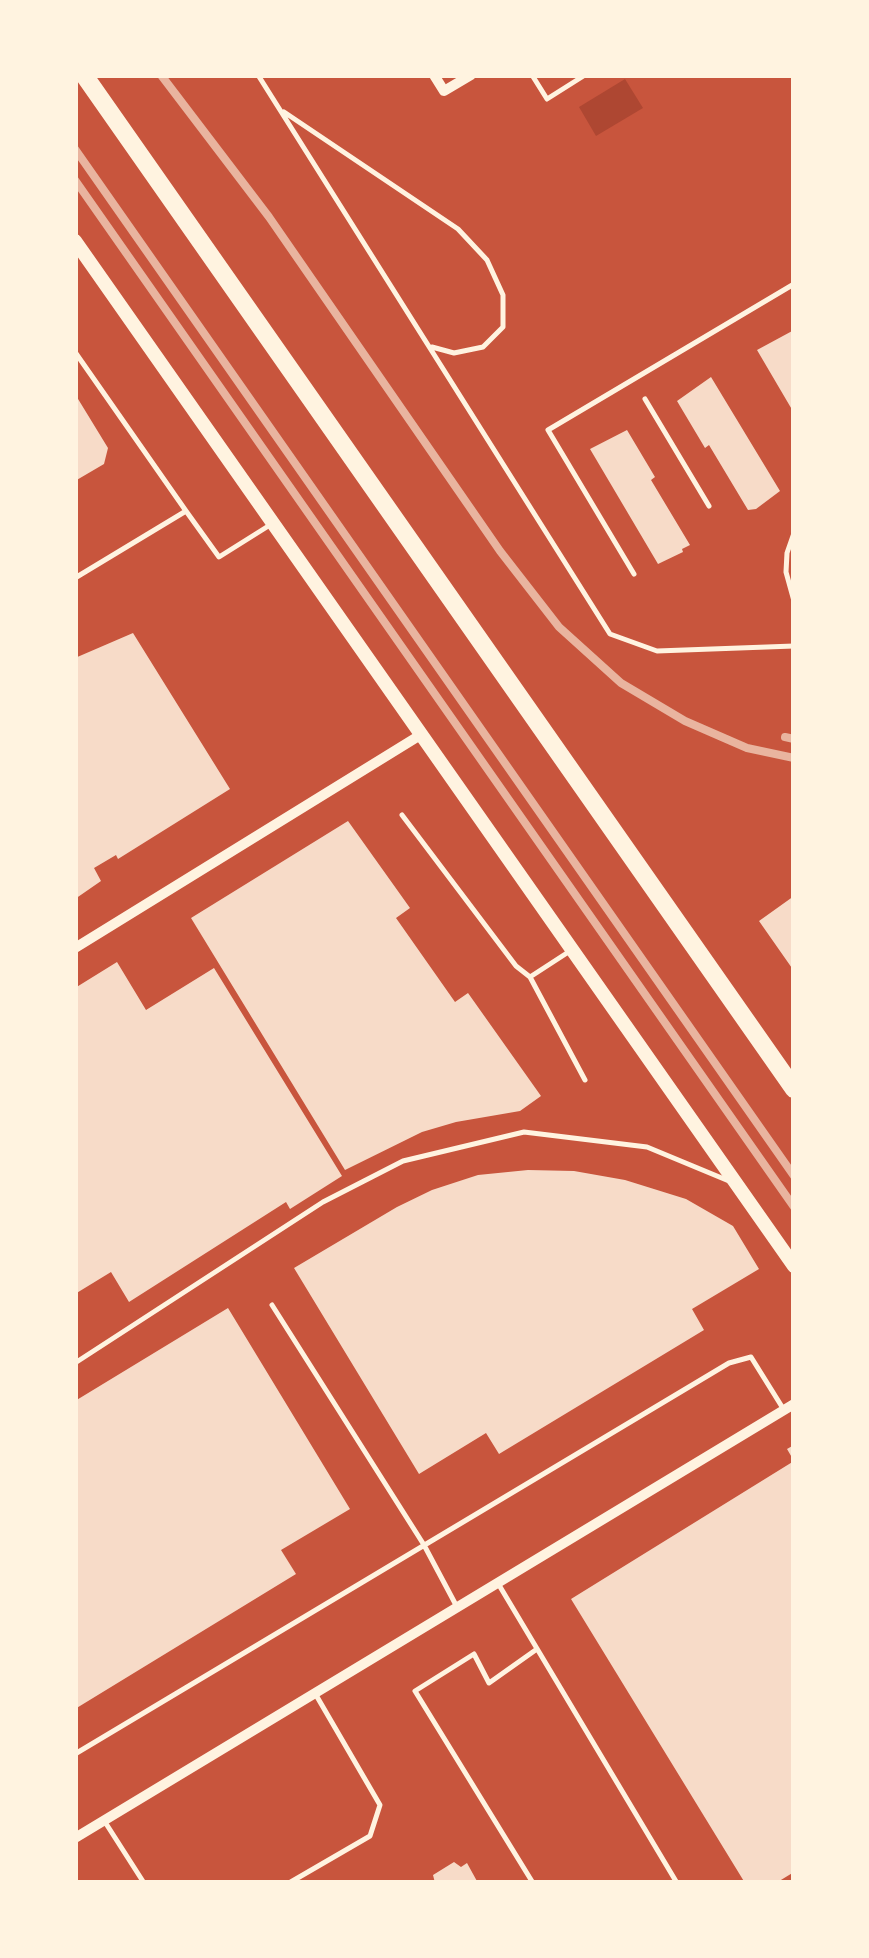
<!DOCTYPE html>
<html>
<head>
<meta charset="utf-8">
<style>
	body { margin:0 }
	#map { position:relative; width:869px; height:1958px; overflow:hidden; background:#c8553d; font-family:"PT Sans",sans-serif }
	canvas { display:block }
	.frame { position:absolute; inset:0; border:78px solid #fff3e0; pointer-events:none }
</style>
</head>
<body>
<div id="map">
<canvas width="869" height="1958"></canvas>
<div class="frame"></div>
</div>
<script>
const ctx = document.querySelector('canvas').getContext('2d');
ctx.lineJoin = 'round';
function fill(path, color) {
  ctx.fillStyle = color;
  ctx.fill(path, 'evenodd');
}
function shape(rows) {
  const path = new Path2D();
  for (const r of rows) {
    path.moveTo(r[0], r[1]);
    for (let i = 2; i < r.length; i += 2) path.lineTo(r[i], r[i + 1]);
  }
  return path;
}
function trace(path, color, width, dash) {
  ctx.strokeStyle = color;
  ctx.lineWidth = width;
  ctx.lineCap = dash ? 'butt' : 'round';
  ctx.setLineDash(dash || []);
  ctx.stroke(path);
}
const green = shape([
	[625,79,643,108,596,136,579,107]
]);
const building = shape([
	[794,330,794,413,757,350],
	[711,377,780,491,756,509,748,510,709,445,705,448,677,401],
	[75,394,108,448,104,464,75,481],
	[627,430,655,477,651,480,690,545,682,549,683,552,658,564,590,449],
	[133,633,230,789,118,859,116,855,94,868,101,881,75,899,75,658],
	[348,821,410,908,396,918,455,1002,468,993,541,1096,520,1111,456,1122,422,1132,345,1170,191,918],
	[794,896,794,971,759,921],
	[117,962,146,1010,214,968,342,1176,290,1209,286,1202,129,1302,111,1272,75,1294,75,988],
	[528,1170,574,1171,625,1180,686,1199,733,1226,759,1269,692,1309,704,1330,499,1454,486,1433,419,1474,294,1268,397,1207,432,1190,478,1175],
	[228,1308,350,1509,281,1550,296,1574,75,1709,75,1401],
	[794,1445,794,1872,776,1883,745,1883,571,1599,794,1461,787,1449],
	[454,1862,461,1867,467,1863,478,1883,435,1883,433,1875]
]);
const path = shape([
	[645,399,709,506]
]);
const service = shape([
	[258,75,610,634,657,651,794,646],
	[532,75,547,99,585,75],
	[284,112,458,229,487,260,503,295,503,327,483,347,454,353,432,347],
	[75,352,186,511],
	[794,533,787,553,786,572,794,601],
	[634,574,548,430,794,284],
	[75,578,186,511,219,557,270,525],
	[402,815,516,966,530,977,570,951],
	[530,977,585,1080],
	[272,1305,424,1545,457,1607],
	[75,1363,323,1202,403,1161,524,1132,647,1147,729,1181],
	[499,1585,677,1883],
	[75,1754,729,1363,751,1357,784,1410],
	[105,1822,144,1883],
	[289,1883,370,1836,380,1805,316,1695],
	[533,1883,415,1691,474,1654,489,1683,537,1649]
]);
const minor = shape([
	[434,75,444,91,471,75],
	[75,948,422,734],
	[75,1838,794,1404]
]);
const tertiary = shape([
	[75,241,794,1266]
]);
const primary = shape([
	[84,75,794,1089]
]);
const rail = shape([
	[161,75,269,217,500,551,559,627,621,683,685,721,747,748,794,758],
	[75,149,794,1176],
	[75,180,794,1207],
	[785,737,794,739]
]);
fill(green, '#ae4732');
fill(building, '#f7dbc8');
trace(path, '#fff3e0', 5);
trace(service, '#fff3e0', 5);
trace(minor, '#fff3e0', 10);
trace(tertiary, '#fff3e0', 14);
trace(primary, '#fff3e0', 18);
trace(rail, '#e9b49f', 8);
</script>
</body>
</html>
